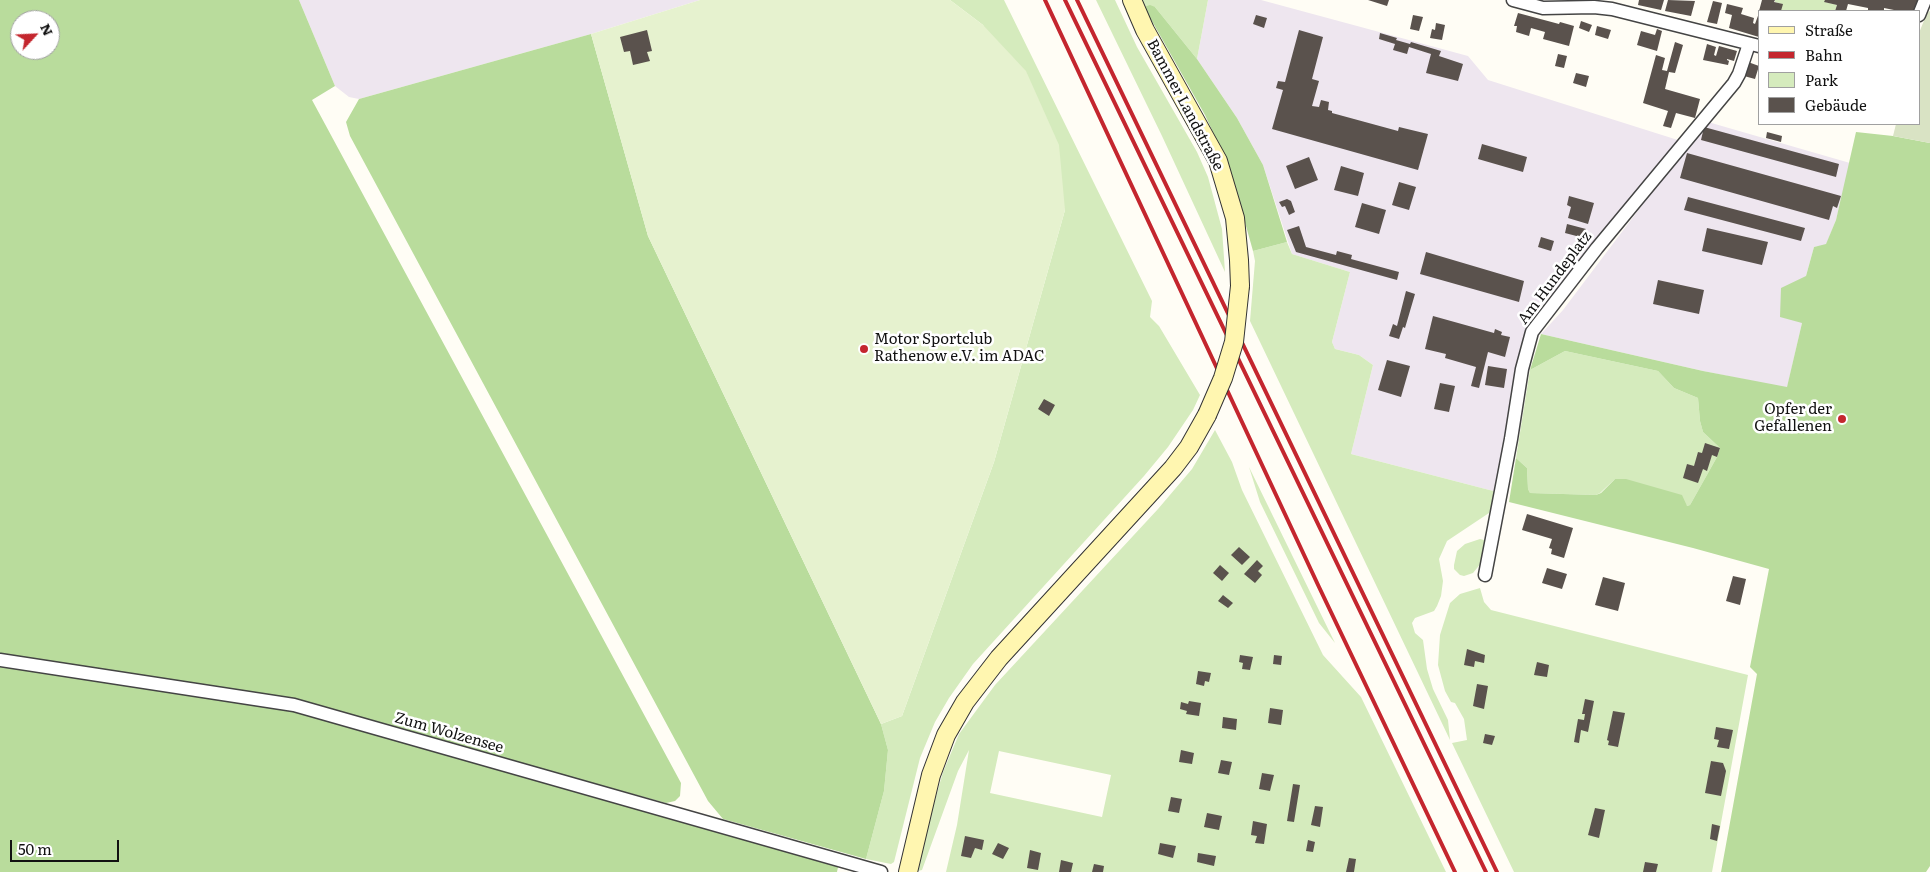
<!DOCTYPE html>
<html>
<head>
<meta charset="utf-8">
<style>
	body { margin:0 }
	#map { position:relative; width:1930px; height:872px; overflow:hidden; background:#fffdf5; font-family:Literata,serif }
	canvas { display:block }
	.legend { position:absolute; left:1758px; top:10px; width:162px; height:115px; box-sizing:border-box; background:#fff; border:1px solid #a0a0a0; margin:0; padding:6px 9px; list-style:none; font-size:15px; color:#111 }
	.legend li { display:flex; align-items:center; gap:10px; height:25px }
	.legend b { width:25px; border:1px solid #a0a0a0 }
	.north { position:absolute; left:10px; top:10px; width:50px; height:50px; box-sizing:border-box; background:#fff; border:1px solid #a0a0a0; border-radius:50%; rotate:65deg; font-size:14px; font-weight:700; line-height:20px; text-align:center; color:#111 }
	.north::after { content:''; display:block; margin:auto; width:18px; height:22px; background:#c4262e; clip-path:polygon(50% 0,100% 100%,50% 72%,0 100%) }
	.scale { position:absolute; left:10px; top:840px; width:109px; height:22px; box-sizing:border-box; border:2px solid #111; border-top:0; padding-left:6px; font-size:15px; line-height:18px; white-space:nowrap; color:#111; -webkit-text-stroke:4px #fff; paint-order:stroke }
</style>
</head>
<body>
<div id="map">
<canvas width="1930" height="872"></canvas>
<ul class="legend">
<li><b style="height:6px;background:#fff6b0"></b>Straße</li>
<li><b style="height:6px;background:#c4262e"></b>Bahn</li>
<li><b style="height:14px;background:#d5ebbd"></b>Park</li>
<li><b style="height:14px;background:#5a524d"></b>Gebäude</li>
</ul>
<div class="north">N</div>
<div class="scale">50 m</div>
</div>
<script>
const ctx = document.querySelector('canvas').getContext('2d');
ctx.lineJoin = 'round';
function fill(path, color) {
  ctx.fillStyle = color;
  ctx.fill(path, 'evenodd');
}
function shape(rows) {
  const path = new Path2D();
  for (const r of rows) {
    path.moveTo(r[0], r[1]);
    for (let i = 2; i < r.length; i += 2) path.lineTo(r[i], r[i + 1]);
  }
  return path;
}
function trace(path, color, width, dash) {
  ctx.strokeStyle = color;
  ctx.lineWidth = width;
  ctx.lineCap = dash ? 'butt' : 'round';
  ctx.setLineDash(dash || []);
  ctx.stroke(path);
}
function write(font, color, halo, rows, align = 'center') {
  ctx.font = font + ' Literata,serif';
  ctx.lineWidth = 5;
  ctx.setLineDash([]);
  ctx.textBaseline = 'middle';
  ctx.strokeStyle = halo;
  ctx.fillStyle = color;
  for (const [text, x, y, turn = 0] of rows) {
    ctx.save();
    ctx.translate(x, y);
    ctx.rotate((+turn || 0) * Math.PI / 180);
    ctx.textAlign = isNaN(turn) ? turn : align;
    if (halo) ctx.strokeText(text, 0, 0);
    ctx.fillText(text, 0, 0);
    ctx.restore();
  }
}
const industrial = shape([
	[299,0,700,0,591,34,359,99,349,97,335,86],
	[1208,0,1261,0,1468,56,1488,80,1681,141,1531,319,1517,360,1497,492,1351,454,1373,365,1359,355,1335,349,1332,342,1350,272,1292,254,1263,165,1237,118,1197,59],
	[1708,122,1850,163,1836,220,1826,245,1814,247,1806,276,1802,323,1787,388,1703,371,1541,334,1563,310,1689,143]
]);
const green = shape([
	[950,0,1004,0,1152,301,1150,317,1159,326,1200,395,1193,410,1168,447,1144,476,973,664,949,698,935,722,920,758,894,862,891,864,866,859,884,791,888,750,881,724,902,716,994,462,1065,210,983,25],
	[1096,0,1115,0,1137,47,1197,152,1208,177,1222,229,1225,272,1162,136],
	[1141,0,1208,0,1197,59,1155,7,1144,7],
	[1775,0,1825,0,1825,2,1837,5,1835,11,1781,11,1782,4,1775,2],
	[1287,242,1292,254,1350,272,1332,342,1335,349,1359,355,1373,365,1351,454,1497,492,1489,513,1447,541,1439,559,1443,581,1441,596,1437,606,1434,611,1415,618,1412,623,1415,633,1423,640,1427,669,1433,689,1448,720,1450,740,1250,321,1255,261,1253,251],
	[1565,351,1658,371,1674,388,1698,398,1700,421,1703,432,1720,448,1717,457,1690,505,1687,506,1615,479,1600,493,1596,495,1530,493,1528,489,1527,468,1516,458,1530,370],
	[1215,430,1232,462,1242,490,1323,655,1361,697,1446,872,946,872,957,825,969,750,958,771,922,870,918,871,929,821,943,772,959,734,995,685,1158,509,1192,469],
	[999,751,1111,775,1102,817,990,793],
	[1249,467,1335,643,1319,623,1260,502],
	[1480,539,1484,540,1485,545,1482,562,1473,573,1464,576,1460,575,1454,569,1454,565,1457,551,1465,544],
	[1480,588,1484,602,1491,610,1748,675,1712,872,1514,872,1452,743,1467,740,1464,719,1455,703,1451,702,1445,691,1438,665,1440,635,1450,603,1460,594]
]);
const forest = shape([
	[0,0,299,0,335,86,312,100,681,783,680,796,675,801,666,803,289,701,0,656],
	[20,20,50,20,50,50,20,50],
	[1150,5,1155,7,1197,59,1237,118,1263,165,1287,242,1253,251,1230,169,1205,115,1144,7],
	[591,34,648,236,881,724,888,750,884,791,866,859,723,819,708,801,350,136,346,122,359,99],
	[1856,132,1893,136,1930,143,1930,866,1926,872,1721,872,1757,674,1750,667,1769,569,1693,548,1509,502,1516,458,1527,468,1528,489,1530,493,1596,495,1601,493,1615,479,1626,479,1682,495,1687,506,1690,505,1717,457,1720,448,1703,432,1700,421,1698,398,1674,388,1658,371,1565,351,1530,370,1541,334,1703,371,1787,387,1802,323,1780,317,1781,288,1806,276,1814,247,1826,244,1836,220],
	[0,664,291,709,838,867,837,872,0,872]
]);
const cemetery = shape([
	[1930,11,1930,143,1893,136,1896,124,1919,124,1919,33,1927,13]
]);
const pitch = shape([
	[700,0,950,0,983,25,1026,71,1059,145,1065,210,994,462,902,716,881,724,648,236,591,34]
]);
const building = shape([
	[1368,0,1389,0,1387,6],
	[1639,0,1664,0,1661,10,1638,5],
	[1668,0,1695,1,1691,16,1665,11],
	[1762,0,1775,0,1774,2,1783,4,1781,11,1759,11],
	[1825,0,1919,0,1915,11,1899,11,1884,8,1884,11,1871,11,1868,10,1868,8,1848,4,1846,11,1835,11,1837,5,1824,2],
	[1713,1,1722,3,1717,24,1707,22],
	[1727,4,1743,8,1741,14,1754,18,1753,23,1755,24,1759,13,1759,37,1729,28,1732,15,1725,13],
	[1518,13,1559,24,1560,22,1574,26,1569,46,1543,39,1545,32,1531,28,1529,36,1516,32,1517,26,1514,26],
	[1256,15,1267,18,1264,28,1253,24],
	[1413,15,1423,17,1419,31,1410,29],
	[1581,21,1592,25,1589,32,1579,28],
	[1436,23,1445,25,1442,40,1430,38,1432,29,1435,30],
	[1597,26,1611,30,1608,39,1595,35],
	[1657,29,1662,31,1657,51,1637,45,1641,31,1655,35],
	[647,30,652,51,647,52,650,61,633,65,630,51,624,52,620,37],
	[1299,30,1323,37,1312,79,1319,81,1312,106,1319,107,1321,100,1329,102,1328,110,1332,111,1332,113,1398,131,1399,127,1428,134,1418,170,1272,129,1283,90,1276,88,1278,81,1285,82],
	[1380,33,1397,38,1396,40,1410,44,1411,42,1441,51,1439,56,1463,64,1458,81,1426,73,1431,54,1409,47,1407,54,1393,50,1395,44,1379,39],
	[1675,42,1683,45,1675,73,1669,72,1665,89,1700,99,1695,118,1676,113,1671,128,1663,126,1668,111,1643,103,1656,55,1665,58,1662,70,1667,71],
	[1707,44,1716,47,1714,55,1716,56,1719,46,1737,51,1734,61,1727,59,1727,60,1729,61,1728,65,1703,60],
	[1558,54,1567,56,1564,68,1555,66],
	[1748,62,1759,66,1755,79,1744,76],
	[1576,73,1589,76,1586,87,1573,83],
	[1704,127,1839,164,1836,177,1701,140],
	[1767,132,1782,136,1781,142,1766,138],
	[1482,144,1527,157,1523,172,1478,159],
	[1687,153,1841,196,1837,208,1833,206,1829,220,1680,178],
	[1309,157,1318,180,1295,189,1286,166],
	[1341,166,1364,173,1358,196,1334,190],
	[1399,182,1416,187,1409,210,1392,205],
	[1569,196,1594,203,1588,224,1568,218,1571,207,1567,205],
	[1688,197,1805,228,1801,241,1684,210],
	[1287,199,1291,201,1295,212,1289,215,1285,206,1282,207,1279,202],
	[1362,203,1386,210,1379,234,1355,227],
	[1567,224,1586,229,1584,238,1565,233],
	[1299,226,1306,247,1336,255,1337,251,1352,255,1351,259,1399,272,1397,280,1296,252,1287,230],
	[1707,228,1768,242,1762,265,1702,251],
	[1541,237,1554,241,1551,251,1538,247],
	[1426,252,1524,281,1519,302,1420,274],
	[1658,280,1704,290,1699,314,1653,304],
	[1406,291,1415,294,1405,328,1403,327,1399,339,1389,336,1393,324,1397,326],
	[1433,316,1494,333,1495,329,1502,332,1501,335,1510,337,1505,357,1488,352,1479,388,1471,386,1476,367,1445,358,1446,354,1425,349],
	[1387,360,1410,366,1401,397,1378,390],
	[1488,366,1507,369,1504,388,1485,385],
	[1440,383,1455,386,1449,412,1434,409],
	[1044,399,1055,405,1049,416,1038,409],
	[1705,443,1720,448,1717,457,1712,455,1707,471,1703,469,1698,483,1683,478,1687,464,1694,466,1698,452,1702,453],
	[1527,514,1573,528,1564,558,1551,554,1552,549,1549,548,1552,539,1522,530],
	[1239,547,1250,557,1242,565,1231,555],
	[1257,560,1263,566,1258,571,1262,575,1255,583,1244,574],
	[1220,565,1229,573,1222,581,1213,573],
	[1547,568,1567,574,1562,589,1542,583],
	[1733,576,1746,579,1740,605,1726,601],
	[1603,577,1625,583,1618,611,1595,605],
	[1223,595,1233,603,1228,608,1218,601],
	[1467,649,1485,655,1484,663,1475,661,1474,667,1464,665],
	[1240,655,1253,657,1250,670,1242,669,1243,663,1239,662],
	[1274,655,1282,656,1281,665,1273,664],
	[1537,662,1549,665,1547,677,1534,675],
	[1198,671,1211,673,1209,682,1205,681,1204,686,1196,684],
	[1477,684,1488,686,1484,709,1473,706],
	[1585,699,1594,701,1588,732,1581,730,1579,743,1574,742,1578,719,1584,720,1585,714,1582,714],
	[1189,701,1201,703,1199,716,1186,714,1187,711,1180,709,1181,702,1188,704],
	[1270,708,1283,710,1281,725,1268,723],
	[1613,711,1625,713,1618,747,1608,745,1609,741,1607,740],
	[1223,717,1237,719,1236,730,1222,728],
	[1716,727,1733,730,1729,749,1717,747,1719,740,1714,739],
	[1485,734,1495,736,1492,745,1483,743],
	[1181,750,1194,753,1192,764,1179,762],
	[1221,760,1232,762,1229,775,1218,773],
	[1711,761,1723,763,1726,771,1721,796,1705,793],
	[1262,773,1274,775,1270,791,1259,789],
	[1293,784,1300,785,1294,822,1287,821],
	[1171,797,1182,799,1179,813,1168,811],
	[1315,806,1323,807,1320,827,1311,825],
	[1595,808,1605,810,1599,838,1588,835],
	[1207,813,1222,816,1219,830,1204,827],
	[1253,821,1267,824,1264,844,1255,843,1257,836,1251,835],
	[1712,824,1720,826,1717,841,1710,839],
	[965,836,984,840,982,850,975,848,971,858,961,856],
	[1308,840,1315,842,1313,852,1306,851],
	[998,843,1009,848,1003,859,992,854],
	[1160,843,1176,846,1173,858,1158,854],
	[1030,850,1041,853,1038,870,1027,868],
	[1198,853,1216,856,1214,866,1197,862],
	[1349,858,1356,859,1354,872,1346,872],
	[1061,860,1073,863,1071,872,1059,872],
	[1645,862,1658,864,1656,872,1643,872],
	[1094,864,1104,866,1103,872,1092,872]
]);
const minor = shape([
	[1513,0,1543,8,1594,7,1612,9,1759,46],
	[1919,15,1925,0],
	[1485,575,1511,439,1522,369,1532,332,1597,248,1734,83,1739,74,1749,44],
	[0,660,294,705,881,872]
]);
const secondary = shape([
	[1132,0,1145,30,1218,161,1235,218,1239,260,1240,286],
	[908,872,931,775,946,735,965,702,999,658,1173,468,1189,447,1207,415]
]);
const rail = shape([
	[1045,0,1319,587,1455,872],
	[1065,0,1486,872],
	[1077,0,1497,872]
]);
const secondaryBridge = shape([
	[1207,415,1223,378,1234,342,1240,286]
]);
const markers = [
	[864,349,5,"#c4262e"],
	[1842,419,5,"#c4262e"]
];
const streetNames = [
	["Bammer Landstraße",1185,105,62],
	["Am Hundeplatz",1555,278,-53],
	["Zum Wolzensee",449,733,16]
];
const poiNames = [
	["Motor Sportclub",874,340],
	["Rathenow e.V. im ADAC",874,357],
	["Opfer der",1832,410,"right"],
	["Gefallenen",1832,427,"right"]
];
fill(industrial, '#eee6ef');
fill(green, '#d5ebbd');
fill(forest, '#b9dc9c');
fill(cemetery, '#d9e3c4');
fill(pitch, '#e6f2cf');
fill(building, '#5a524d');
trace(minor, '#444', 15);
trace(secondary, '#333', 20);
trace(minor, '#fff', 12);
trace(secondary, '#fff6b0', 18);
trace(rail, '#c4262e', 4);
trace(secondaryBridge, '#333', 20, []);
trace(secondaryBridge, '#fff6b0', 18);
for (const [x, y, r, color] of markers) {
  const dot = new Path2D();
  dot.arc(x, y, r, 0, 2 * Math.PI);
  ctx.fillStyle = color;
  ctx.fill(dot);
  trace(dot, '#fff', 2);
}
write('15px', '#111', '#fff', streetNames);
write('15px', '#111', '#fff', poiNames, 'left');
</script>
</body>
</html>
